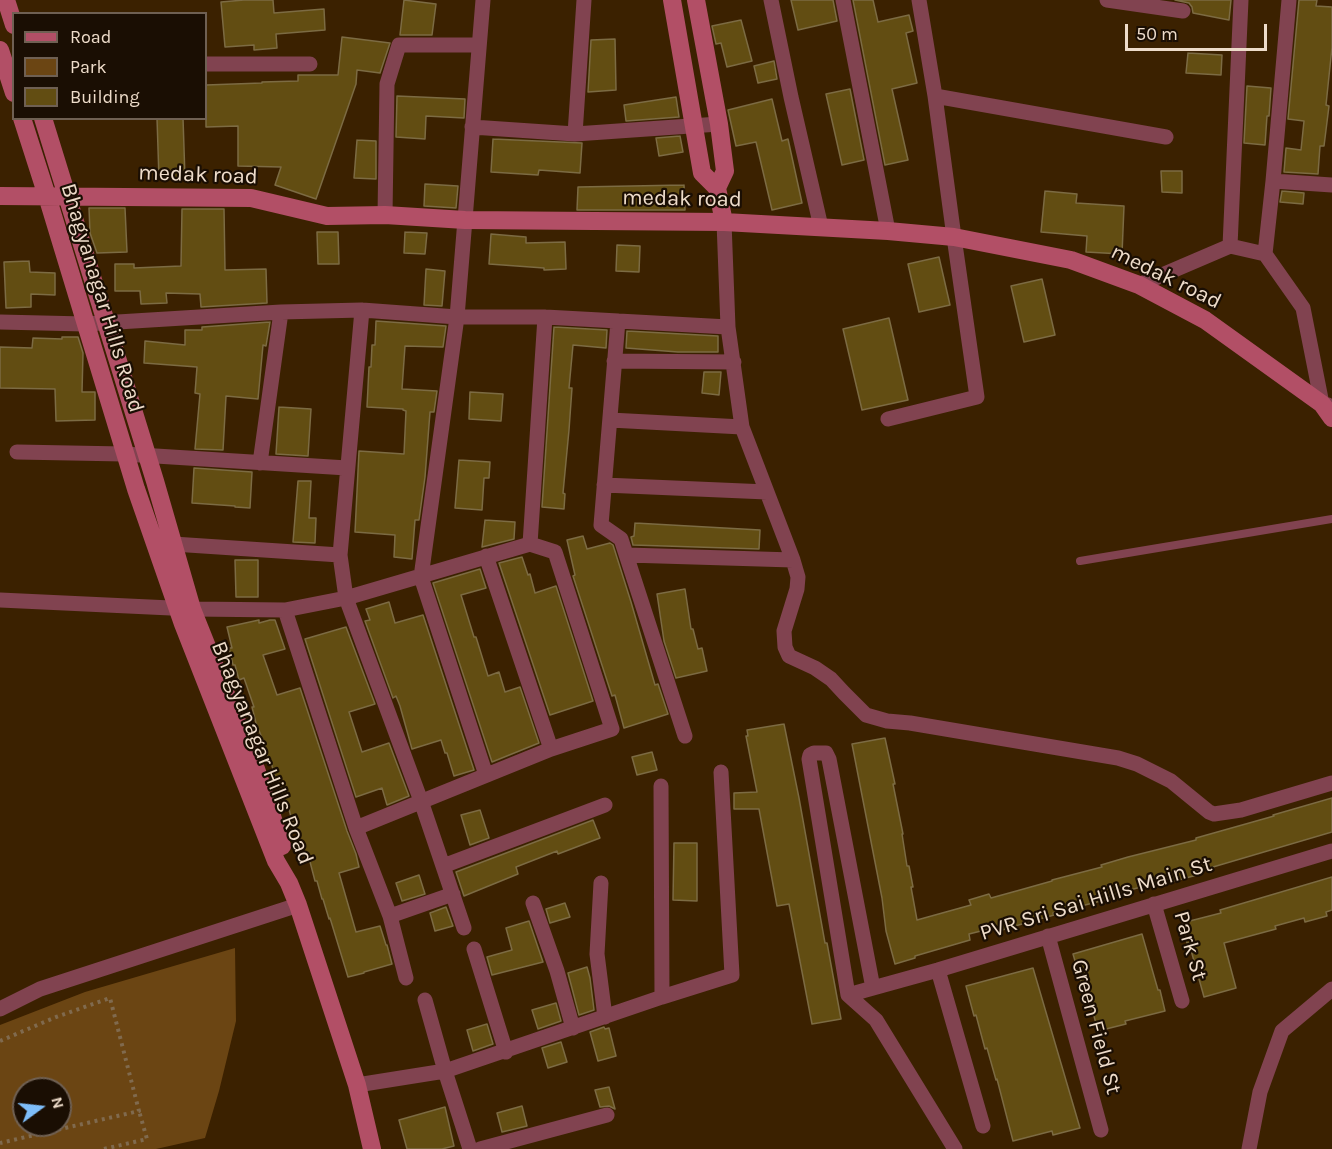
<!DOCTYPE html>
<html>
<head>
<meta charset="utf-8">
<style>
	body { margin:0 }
	#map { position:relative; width:1332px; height:1149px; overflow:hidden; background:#3b2100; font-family:Karla,sans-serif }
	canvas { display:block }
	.legend { position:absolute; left:12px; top:12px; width:195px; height:108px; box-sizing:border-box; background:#1a0e03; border:2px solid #6f6053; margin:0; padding:8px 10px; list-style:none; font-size:18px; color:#eedcca }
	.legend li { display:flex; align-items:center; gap:12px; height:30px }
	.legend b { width:30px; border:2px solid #6f6053 }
	.north { position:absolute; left:12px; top:1077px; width:60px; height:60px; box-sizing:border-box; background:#1a0e03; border:2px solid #6f6053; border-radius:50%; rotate:75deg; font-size:16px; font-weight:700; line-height:24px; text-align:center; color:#eedcca }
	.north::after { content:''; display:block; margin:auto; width:21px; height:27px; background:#7ebdf9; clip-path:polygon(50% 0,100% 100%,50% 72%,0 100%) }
	.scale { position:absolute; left:1125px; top:24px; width:142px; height:27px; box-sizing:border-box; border:3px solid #eedcca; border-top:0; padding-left:8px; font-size:18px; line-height:21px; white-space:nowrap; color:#eedcca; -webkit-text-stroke:4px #1a0e03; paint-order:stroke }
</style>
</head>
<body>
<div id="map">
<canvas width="1332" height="1149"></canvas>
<ul class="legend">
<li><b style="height:8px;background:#b24f66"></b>Road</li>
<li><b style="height:16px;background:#6b4513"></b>Park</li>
<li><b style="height:16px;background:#624d12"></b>Building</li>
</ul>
<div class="north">N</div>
<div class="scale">50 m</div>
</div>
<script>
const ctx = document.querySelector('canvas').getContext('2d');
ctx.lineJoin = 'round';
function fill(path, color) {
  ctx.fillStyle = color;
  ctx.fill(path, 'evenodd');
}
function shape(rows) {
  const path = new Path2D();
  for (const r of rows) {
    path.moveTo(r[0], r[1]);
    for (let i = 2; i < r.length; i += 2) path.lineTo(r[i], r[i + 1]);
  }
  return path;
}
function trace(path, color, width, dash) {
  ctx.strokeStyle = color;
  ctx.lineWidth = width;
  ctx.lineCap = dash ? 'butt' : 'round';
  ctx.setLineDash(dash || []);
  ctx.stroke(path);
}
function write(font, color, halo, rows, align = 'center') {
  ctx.font = font + ' Karla,sans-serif';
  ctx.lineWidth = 4.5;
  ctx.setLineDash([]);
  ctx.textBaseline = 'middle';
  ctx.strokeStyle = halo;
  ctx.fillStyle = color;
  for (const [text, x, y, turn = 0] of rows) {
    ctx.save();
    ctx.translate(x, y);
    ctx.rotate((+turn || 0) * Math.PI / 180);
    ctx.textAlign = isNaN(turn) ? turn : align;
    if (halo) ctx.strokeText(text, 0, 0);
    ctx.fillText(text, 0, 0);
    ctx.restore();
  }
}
const green = shape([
	[235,948,236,1021,219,1091,205,1138,156,1149,0,1149,0,1025,85,992],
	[24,1089,60,1089,60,1125,24,1125]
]);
const building = shape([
	[244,0,273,0,274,13,324,9,325,30,276,34,277,48,254,50,254,45,225,47,221,2,244,0],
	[404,0,436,4,432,35,400,35,404,0],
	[791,0,833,0,837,21,798,30,791,0],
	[853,0,873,0,878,22,909,15,913,31,906,33,917,83,892,89,908,160,885,165,853,0],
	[1175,0,1231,0,1229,20,1193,13,1192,7,1189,3,1175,0],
	[1299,0,1317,0,1316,6,1332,7,1332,47,1326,105,1329,106,1324,146,1320,146,1318,174,1284,172,1286,148,1301,150,1304,121,1288,119,1299,0],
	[741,20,752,61,727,67,721,43,716,44,712,26,741,20],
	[342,37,390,43,380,73,357,70,356,84,316,199,275,185,281,167,238,166,238,126,206,127,206,85,262,83,262,82,298,81,298,75,338,75,342,37],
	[615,39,616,90,588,92,591,40,615,39],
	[1188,53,1222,55,1221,75,1186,73,1188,53],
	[774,61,777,79,758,83,754,66,774,61],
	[1247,86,1271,88,1269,116,1267,116,1265,145,1244,143,1247,86],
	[850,89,864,160,842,165,826,94,850,89],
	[397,96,465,99,464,118,426,116,425,139,396,137,397,96],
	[676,97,679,117,626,121,624,105,676,97],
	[772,99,782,141,788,139,802,203,772,210,756,142,736,146,728,110,772,99],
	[157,118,183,118,185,178,159,179,157,118],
	[680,136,683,152,659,156,656,138,680,136],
	[493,139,582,143,580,173,539,170,538,175,491,172,493,139],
	[357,140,376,141,376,179,354,178,357,140],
	[1161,171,1182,171,1182,193,1162,192,1161,171],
	[425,184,458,186,456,208,424,206,425,184],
	[684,185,685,210,577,210,578,187,684,185],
	[1045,191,1077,194,1076,203,1124,206,1122,254,1086,252,1087,236,1041,232,1045,191],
	[1282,191,1304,193,1303,204,1280,202,1282,191],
	[89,208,125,208,127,252,97,253,90,233,89,208],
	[182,209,224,209,225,270,266,269,267,303,201,307,200,294,166,293,167,303,141,304,140,291,115,291,115,264,134,264,134,268,181,266,182,209],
	[317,232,338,232,339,264,318,264,317,232],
	[405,232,427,233,425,254,404,253,405,232],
	[491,234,526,237,526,243,565,242,566,269,544,270,544,268,489,264,491,234],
	[617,245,640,246,639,272,616,271,617,245],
	[939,257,950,305,919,312,908,264,939,257],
	[29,261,30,272,55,273,55,295,31,294,31,307,6,308,4,262,29,261],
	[426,269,445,271,442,306,424,305,426,269],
	[1042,279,1055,335,1024,342,1011,286,1042,279],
	[889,318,908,400,862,410,843,329,889,318],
	[376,321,446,326,443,347,405,346,402,389,437,391,434,412,430,412,425,477,419,520,415,520,412,559,394,557,395,535,355,532,359,451,404,454,406,411,403,410,403,409,367,407,369,367,371,367,372,345,375,345,376,321],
	[270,322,266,346,263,345,258,399,226,396,223,450,195,449,200,394,195,393,197,367,144,363,145,341,185,345,185,330,202,330,202,327,270,322],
	[554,327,607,330,606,348,573,345,569,388,572,388,569,430,563,493,565,494,564,509,542,507,554,327],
	[627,331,718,336,718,352,678,352,626,348,627,331],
	[62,337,78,337,83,353,82,392,95,392,95,420,56,421,55,389,0,388,0,347,32,348,33,338,62,339,62,337],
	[704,372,721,372,719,395,702,393,704,372],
	[470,392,503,394,501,421,469,419,470,392],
	[279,407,311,409,308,456,276,454,279,407],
	[459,460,490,462,489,478,484,478,482,510,455,508,459,460],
	[194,468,252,472,250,508,235,507,235,506,192,503,194,468],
	[298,481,311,481,309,518,316,518,315,543,293,542,298,481],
	[485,520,515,522,514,539,482,547,485,520],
	[635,523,760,530,759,549,633,545,631,537,634,536,635,523],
	[583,536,587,549,610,543,613,545,631,602,655,685,658,684,668,714,624,728,615,695,612,696,573,576,575,575,567,540,583,536],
	[522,557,528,575,530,574,535,593,556,586,593,701,550,715,499,563,522,557],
	[235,560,258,560,258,597,236,597,235,560],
	[480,569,486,588,461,595,474,637,476,637,488,676,499,672,505,692,520,687,539,743,492,762,433,583,480,569],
	[685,589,691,629,693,629,698,649,702,648,707,671,676,678,664,641,657,594,685,589],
	[389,602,395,623,423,615,474,770,454,776,447,753,445,753,441,740,412,749,400,706,396,696,393,698,365,621,370,620,366,609,389,602],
	[259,620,259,623,270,620,275,620,285,649,263,655,277,695,300,688,347,831,356,854,359,867,339,873,356,932,380,926,386,945,387,945,392,964,364,972,364,973,348,977,330,918,329,919,323,899,322,899,317,881,315,881,309,858,306,859,294,820,292,821,287,801,284,802,278,780,276,781,271,762,269,763,264,743,256,723,252,707,254,707,244,678,239,680,235,665,233,665,229,648,232,648,227,627,259,620],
	[346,627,375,704,349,712,362,752,389,743,409,796,387,805,382,788,356,797,305,639,346,627],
	[784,724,799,798,825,943,827,943,841,1019,812,1024,789,904,777,906,759,809,734,809,734,793,757,792,746,736,748,736,747,730,784,724],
	[885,738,895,784,893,784,903,834,902,834,907,866,909,866,913,887,911,887,917,920,971,905,969,900,989,894,991,898,1020,890,1052,881,1052,880,1102,867,1101,865,1128,857,1196,840,1196,838,1274,816,1273,815,1332,798,1332,832,1196,872,1197,875,1171,882,1170,879,1130,890,1130,891,1105,898,1105,900,1053,913,1054,915,1022,924,1002,930,1001,926,969,934,970,940,915,956,915,958,895,964,886,931,882,898,852,744,885,738],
	[652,752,657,770,637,775,632,757,652,752],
	[480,810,489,838,470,845,461,815,480,810],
	[593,820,600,838,558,854,557,851,516,867,518,874,464,896,456,872,593,820],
	[674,843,697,843,697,901,673,900,674,843],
	[419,875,425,894,402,901,396,883,419,875],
	[1332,877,1332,910,1326,912,1327,916,1305,922,1304,918,1275,926,1276,929,1224,943,1236,988,1204,997,1189,943,1187,943,1182,923,1221,913,1220,910,1332,877],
	[565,903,570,917,550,923,546,909,565,903],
	[446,907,453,926,435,931,430,913,446,907],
	[529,921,543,962,492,975,487,957,512,950,506,928,529,921],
	[1142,934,1158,990,1160,990,1165,1011,1125,1021,1126,1024,1098,1031,1091,1005,1088,1006,1073,954,1142,934],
	[587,967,590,978,594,1010,579,1015,568,973,587,967],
	[1033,968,1080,1128,1053,1135,1052,1131,1013,1141,997,1079,996,1080,987,1048,985,1049,976,1015,974,1016,966,986,1033,968],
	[556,1003,561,1021,538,1029,532,1010,556,1003],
	[487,1024,493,1044,473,1051,467,1030,487,1024],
	[604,1027,605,1029,609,1028,616,1056,598,1061,590,1032,604,1027],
	[561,1042,567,1062,548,1068,542,1048,561,1042],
	[609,1087,615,1109,609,1106,600,1107,595,1090,609,1087],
	[522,1106,527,1126,502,1132,497,1113,522,1106],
	[445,1107,454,1146,442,1149,407,1149,399,1120,445,1107]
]);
const path = shape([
	[0,1041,56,1017,110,998,139,1111,0,1143],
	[104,1149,147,1139,139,1111]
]);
const lane = shape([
	[1080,561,1332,519]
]);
const street = shape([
	[483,0,457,317,421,577,486,775],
	[771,0,791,97,821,227],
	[843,0,888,231],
	[1107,0,1183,11],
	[206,64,310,64],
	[935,96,1166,137],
	[472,127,575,134,719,124],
	[575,134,584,0],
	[1273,181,1332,185],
	[385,215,387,84,399,45,479,45],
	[724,222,728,327,742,427,793,560,798,577,797,589,784,631,785,647,789,656,815,668,831,679,844,693,866,715,887,721,910,723,1118,758,1137,764,1171,781,1209,812,1214,814,1241,810,1332,783],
	[1230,246,1241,0],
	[1265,254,1273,181,1289,0],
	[1139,285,1230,246,1265,254,1303,308,1322,404,1328,405],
	[618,321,601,525,621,539,685,736],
	[0,322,85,324,281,312,362,310,457,317,545,317,728,327],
	[614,361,734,362],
	[888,419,977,397,954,237,935,96,919,0],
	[610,420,742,427],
	[17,452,124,454,347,468],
	[260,463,281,312],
	[604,485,767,492],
	[173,544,340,555,362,310],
	[530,544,545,317],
	[340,555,346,598,421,801,464,928],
	[627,555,793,560],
	[486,556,551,749],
	[0,600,192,609,285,610,346,598,530,544,555,552,612,729,551,749,356,828],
	[285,610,356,828,390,916,406,978],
	[443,866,605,805],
	[601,883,597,954,605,1017],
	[533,903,557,971,573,1028],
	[1154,904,1182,1001],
	[390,916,453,894],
	[1048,936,1101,1130],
	[474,949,506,1052],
	[938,970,983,1126],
	[873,988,829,759,826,753,814,753,810,755,809,759,848,995,873,988,938,970,1332,851],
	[848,995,876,1020,955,1149],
	[662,997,732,975,721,772],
	[425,1000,445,1071,470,1149],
	[0,1009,40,989,298,905],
	[357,1085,445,1071,662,997,661,786],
	[480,1149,607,1115],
	[1249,1149,1260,1092,1282,1031,1332,989]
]);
const secondary = shape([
	[6,0,14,25],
	[672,0,702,173,717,188,724,222],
	[696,0,719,124,725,171,717,188],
	[0,50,14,93],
	[22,118,47,196,136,489,183,624,276,861,289,883,298,905,357,1085,372,1149],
	[43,118,155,481,192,609,256,769,282,846],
	[0,196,251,198,327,216,385,215,465,220,724,222,888,231,954,237,1071,260,1139,285,1205,320,1322,404,1332,418]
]);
const streetNames = [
	["medak road",198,175,2],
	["medak road",682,199,1],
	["medak road",1166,277,26],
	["Bhagyanagar Hills Road",102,298,73],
	["Bhagyanagar Hills Road",262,753,68],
	["PVR Sri Sai Hills Main St",1096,899,-17],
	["Park St",1190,946,74],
	["Green Field St",1096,1027,75]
];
fill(green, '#6b4513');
fill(building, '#624d12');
trace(building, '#7c6b43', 1.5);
trace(path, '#806a4e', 4, [3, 4.5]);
trace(lane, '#814350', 8);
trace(street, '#814350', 15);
trace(secondary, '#b24f66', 18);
write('22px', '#eedcca', '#1a0e03', streetNames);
</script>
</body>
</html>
